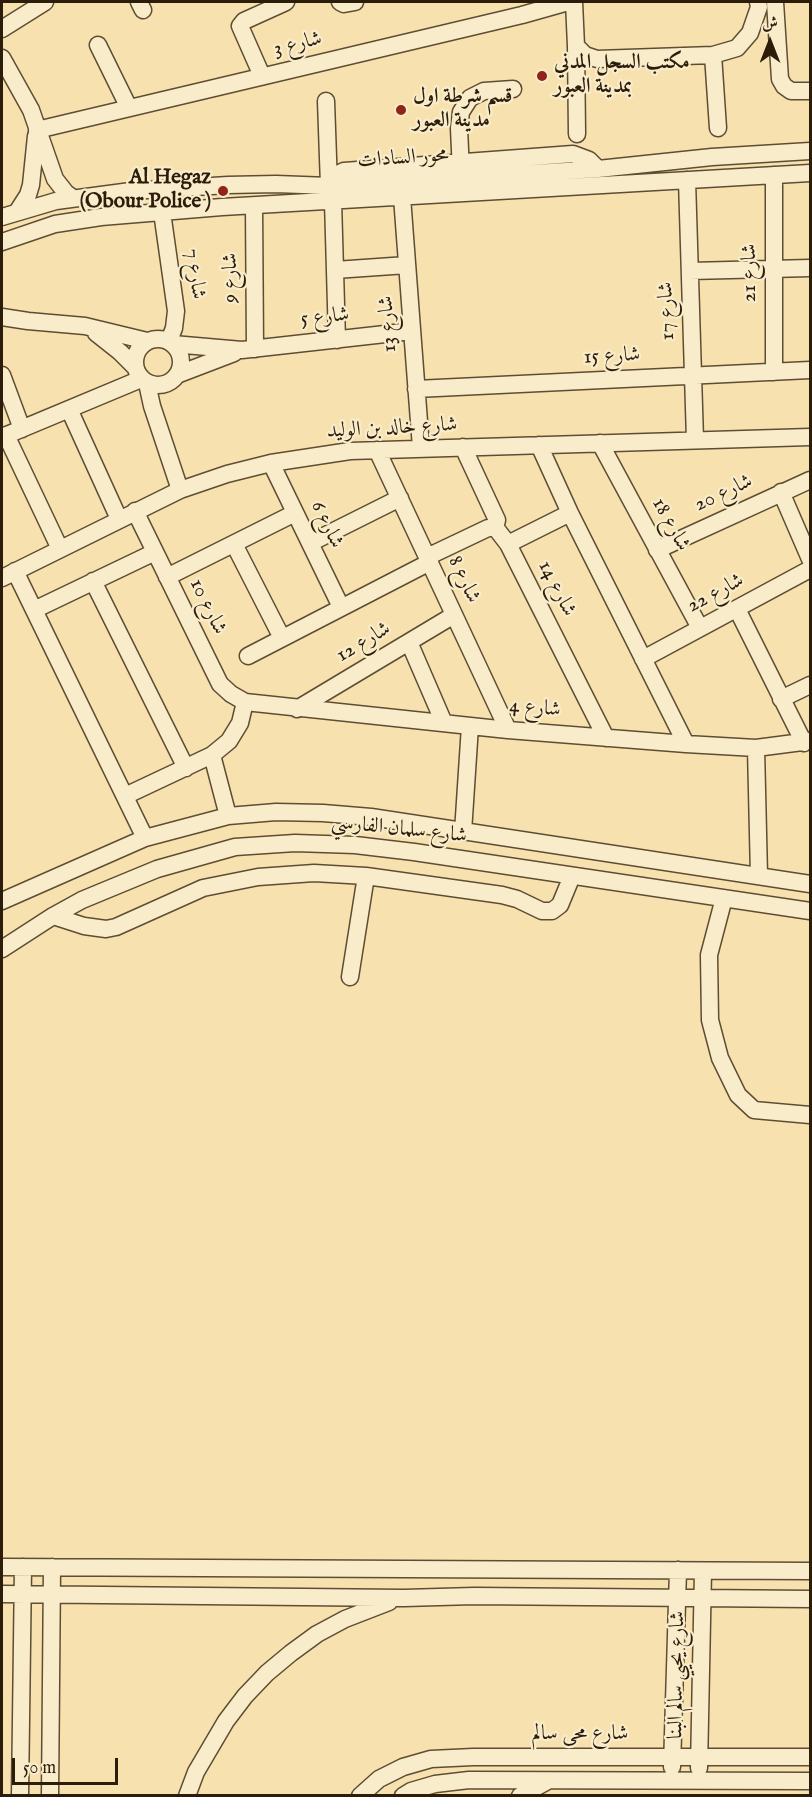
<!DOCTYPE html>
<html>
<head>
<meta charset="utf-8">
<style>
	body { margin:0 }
	#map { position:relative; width:812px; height:1797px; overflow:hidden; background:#f6e1af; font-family:"IM FELL English",Amiri,serif }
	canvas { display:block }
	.frame { position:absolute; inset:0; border:3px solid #2c1c0a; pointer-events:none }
	.north { position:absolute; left:740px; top:12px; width:60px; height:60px; -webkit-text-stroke:4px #f9eccb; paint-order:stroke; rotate:0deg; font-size:16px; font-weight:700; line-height:24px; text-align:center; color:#2c1c0a }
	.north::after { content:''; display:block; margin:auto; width:21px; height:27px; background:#2c1c0a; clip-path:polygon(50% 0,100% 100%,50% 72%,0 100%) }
	.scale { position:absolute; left:12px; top:1758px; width:106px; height:27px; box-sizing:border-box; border:3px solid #2c1c0a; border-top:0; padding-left:8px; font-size:18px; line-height:21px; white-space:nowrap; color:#2c1c0a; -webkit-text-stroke:4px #f9eccb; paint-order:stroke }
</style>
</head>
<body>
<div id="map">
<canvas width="812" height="1797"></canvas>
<div class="frame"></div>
<div class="north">ش</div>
<div class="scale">50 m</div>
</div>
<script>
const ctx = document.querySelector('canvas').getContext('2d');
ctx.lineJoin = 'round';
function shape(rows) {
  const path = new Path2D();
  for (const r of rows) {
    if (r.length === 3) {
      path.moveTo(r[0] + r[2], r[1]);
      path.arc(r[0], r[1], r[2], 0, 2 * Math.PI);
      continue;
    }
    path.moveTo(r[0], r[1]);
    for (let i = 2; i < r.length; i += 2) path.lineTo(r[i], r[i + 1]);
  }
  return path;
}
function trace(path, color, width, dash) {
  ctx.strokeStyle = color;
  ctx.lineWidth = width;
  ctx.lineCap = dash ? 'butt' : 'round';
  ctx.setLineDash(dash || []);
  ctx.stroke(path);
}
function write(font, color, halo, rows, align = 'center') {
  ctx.font = font + ' "IM FELL English",Amiri,serif';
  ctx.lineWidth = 4.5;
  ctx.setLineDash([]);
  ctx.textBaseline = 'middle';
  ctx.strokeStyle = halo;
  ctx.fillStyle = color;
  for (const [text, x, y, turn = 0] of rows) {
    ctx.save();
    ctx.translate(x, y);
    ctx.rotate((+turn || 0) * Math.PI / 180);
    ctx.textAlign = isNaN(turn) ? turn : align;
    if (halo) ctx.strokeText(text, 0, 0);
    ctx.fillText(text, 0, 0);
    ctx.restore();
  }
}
const minor = shape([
	[139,2,143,10],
	[340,2,344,4,355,2],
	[574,2,576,46,585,55,597,59,713,55,737,48,750,33,759,7,758,2],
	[775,2,780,79,784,86,791,91,810,91],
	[2,29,45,2],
	[98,45,129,108],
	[576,46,577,134],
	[713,55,718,128],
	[2,58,31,110,55,179,66,193,73,198],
	[262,76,240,26,244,21,286,2],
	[326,101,329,186],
	[37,130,522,15,568,2],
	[461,172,459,128,461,112,470,98,484,91,513,89],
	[774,175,774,372],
	[687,180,695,440],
	[329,186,338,174,344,171,573,154,589,160,598,169],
	[402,197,421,448],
	[333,201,337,340],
	[254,206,255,349],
	[17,212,28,195,31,185,36,136],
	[162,212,176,311,174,328,169,341],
	[2,217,56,201,131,191,228,185,276,184,329,186,598,169,712,157,810,151],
	[2,242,55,224,101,217,222,207,810,173],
	[335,270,407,265],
	[690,271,810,268],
	[2,317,28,321,85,326,147,341],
	[96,333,120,352,135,367],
	[158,362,23],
	[173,344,242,350,412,331],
	[179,374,234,353],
	[2,375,22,429],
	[147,383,152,406,180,490],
	[416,389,810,370],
	[69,409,119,519],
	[6,435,60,549],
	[2,437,141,379],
	[600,443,700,628],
	[539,445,570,513,686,744],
	[463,447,497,520,495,528],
	[377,450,508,730],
	[271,463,341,607],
	[781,492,810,559],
	[135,511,220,684,231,694,245,702,508,730,686,744,756,748,810,741],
	[310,543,400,498],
	[234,544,282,638],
	[508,544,570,513],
	[657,550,810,480],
	[427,557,488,528,495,528,498,531,508,544,606,738],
	[15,571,145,838],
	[167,577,295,513],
	[2,578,180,490,227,474,271,463,350,451,810,437],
	[93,581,186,768],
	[737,609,804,743],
	[34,610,155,552],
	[409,642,444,723],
	[248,656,430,562],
	[643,659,810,569],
	[781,699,810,685],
	[297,709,454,615],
	[756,748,759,876],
	[212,755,228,816],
	[125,796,212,755,229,741,240,723,245,702],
	[463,832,470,726],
	[724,898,709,955,710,1020,720,1058,738,1095,754,1110,810,1115],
	[2,901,145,838,228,816,276,812,323,813,371,817,810,884],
	[53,916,84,926,106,929,116,927,203,888,258,877,314,873,366,876,502,895,517,899,542,911,552,911,560,905,572,876],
	[2,949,53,916,82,900,157,869,235,847,295,843,355,845,414,852,810,911],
	[350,977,366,876],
	[2,1567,810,1571],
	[2,1594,404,1598,474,1596,810,1599],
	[672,1767,678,1570],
	[699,1768,703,1571],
	[20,1796,23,1567],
	[50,1796,52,1567],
	[187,1796,196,1772,226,1721,245,1696,267,1673,291,1653,317,1634,345,1619,389,1602],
	[360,1796,379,1779,403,1767,431,1759,473,1757,810,1757],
	[403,1796,411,1791,435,1784,469,1780,810,1781],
	[520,1796,546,1782]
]);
const markers = [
	[542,76,6,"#8f2418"],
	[401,110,6,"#8f2418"],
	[223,191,6,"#8f2418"]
];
const streetNames = [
	["شارع 3",298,45,-14],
	["محور السادات",403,159,-4],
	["شارع 21",751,273,-90],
	["شارع 7",194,274,82],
	["شارع 9",232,278,-90],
	["شارع 17",668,311,-92],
	["شارع 5",325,318,-6],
	["شارع 13",389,324,-94],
	["شارع 15",612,357,-3],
	["شارع خالد بن الوليد",392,429,-3],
	["شارع 20",724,494,-25],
	["شارع 6",326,525,64],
	["شارع 18",670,525,61],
	["شارع 8",463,580,65],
	["شارع 14",556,589,63],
	["شارع 22",716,594,-28],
	["شارع 10",207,607,64],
	["شارع 12",364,643,-31],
	["شارع 4",535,709,5],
	["شارع سلمان الفارسي",399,830,6],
	["شارع يحيي سالم البنا",678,1675,-89],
	["شارع محى سالم",580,1735]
];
const poiNames = [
	["مكتب السجل المدني",554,64],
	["بمدينة العبور",554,88],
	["قسم شرطة اول",413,98],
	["مدينة العبور",413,122],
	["Al Hegaz",211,179,"right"],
	["(Obour Police )",211,203,"right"]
];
trace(minor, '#5e4d33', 19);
trace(minor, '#f9eccb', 16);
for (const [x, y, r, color] of markers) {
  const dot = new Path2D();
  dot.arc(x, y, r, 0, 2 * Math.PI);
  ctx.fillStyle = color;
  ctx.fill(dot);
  trace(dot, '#f9eccb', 2);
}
write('21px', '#2c1c0a', '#f9eccb', streetNames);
write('bold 21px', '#2c1c0a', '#f9eccb', poiNames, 'left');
</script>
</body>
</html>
